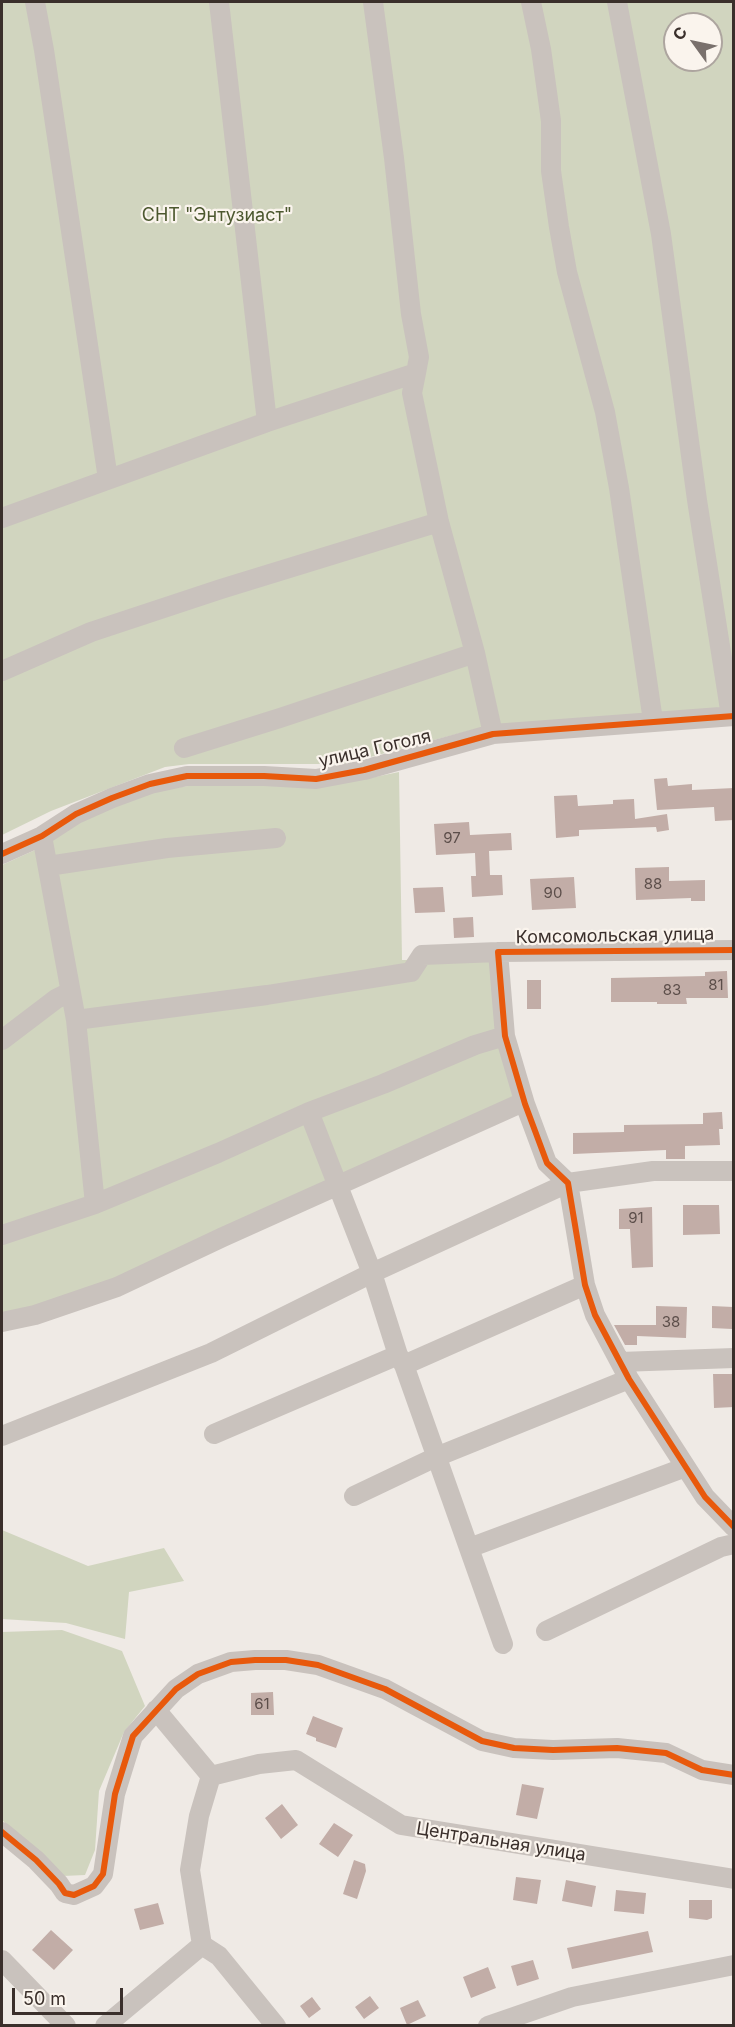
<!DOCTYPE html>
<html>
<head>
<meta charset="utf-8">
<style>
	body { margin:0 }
	#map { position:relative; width:735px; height:2027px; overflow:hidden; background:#efeae5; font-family:Inter,sans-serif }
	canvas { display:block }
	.frame { position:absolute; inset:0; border:3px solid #3a2f2b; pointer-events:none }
	.north { position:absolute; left:663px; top:12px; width:60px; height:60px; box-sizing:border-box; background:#faf4ed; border:2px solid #ada59f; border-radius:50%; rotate:303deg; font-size:16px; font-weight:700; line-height:24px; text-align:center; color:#3a2f2b }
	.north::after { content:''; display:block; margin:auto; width:21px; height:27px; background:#79706c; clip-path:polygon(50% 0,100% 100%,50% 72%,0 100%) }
	.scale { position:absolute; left:12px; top:1988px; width:111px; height:27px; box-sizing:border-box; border:3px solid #3a2f2b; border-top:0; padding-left:8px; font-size:18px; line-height:21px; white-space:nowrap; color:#3a2f2b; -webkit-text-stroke:4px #faf4ed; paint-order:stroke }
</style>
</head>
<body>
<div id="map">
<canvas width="735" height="2027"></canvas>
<div class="frame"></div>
<div class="north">С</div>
<div class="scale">50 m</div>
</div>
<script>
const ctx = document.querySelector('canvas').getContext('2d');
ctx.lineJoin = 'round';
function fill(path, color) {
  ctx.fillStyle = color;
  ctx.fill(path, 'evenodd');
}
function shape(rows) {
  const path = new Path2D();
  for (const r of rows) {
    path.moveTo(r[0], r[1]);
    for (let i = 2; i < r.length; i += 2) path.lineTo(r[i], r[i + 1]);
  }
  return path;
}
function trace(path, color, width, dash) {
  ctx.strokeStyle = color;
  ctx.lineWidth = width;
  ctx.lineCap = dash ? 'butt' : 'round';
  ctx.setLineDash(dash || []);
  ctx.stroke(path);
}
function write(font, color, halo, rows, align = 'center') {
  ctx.font = font + ' Inter,sans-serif';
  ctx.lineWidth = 4.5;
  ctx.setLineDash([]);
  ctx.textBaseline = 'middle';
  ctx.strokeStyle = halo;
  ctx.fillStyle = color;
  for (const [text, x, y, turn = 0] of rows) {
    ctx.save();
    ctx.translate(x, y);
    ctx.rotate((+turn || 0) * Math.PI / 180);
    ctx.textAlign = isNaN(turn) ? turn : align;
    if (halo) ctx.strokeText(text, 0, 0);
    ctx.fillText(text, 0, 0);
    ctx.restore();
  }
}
const green = shape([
	[2,2,733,2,733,709,487,726,344,764,189,764,165,767,51,811,2,835],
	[675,24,711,24,711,60,675,60],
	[399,772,402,960,492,960,519,1104,223,1237,2,1322,2,865,35,850,81,820,152,791,188,786,365,779],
	[2,1530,88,1566,164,1548,184,1581,129,1592,125,1639,66,1623,2,1619],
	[62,1630,122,1651,145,1706,124,1732,99,1791,95,1850,85,1875,63,1876,2,1820,2,1632]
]);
const building = shape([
	[667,778,668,786,692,784,692,790,734,788,734,820,715,821,714,807,657,810,654,779],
	[577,795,578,806,613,804,613,800,634,799,635,819,667,814,669,830,657,832,656,827,579,830,579,836,556,838,554,796],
	[469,822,470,835,511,833,512,850,489,851,490,875,502,875,503,895,472,897,471,876,476,876,475,853,436,855,434,824],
	[669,867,669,881,705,880,705,901,691,901,691,898,636,900,635,868],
	[574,877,576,908,532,910,530,879],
	[443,887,445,912,415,913,413,888],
	[473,917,474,937,454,938,453,918],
	[727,971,728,998,686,998,687,1004,657,1004,657,1002,611,1002,611,978,705,976,705,972],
	[527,980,541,980,541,1009,527,1009],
	[722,1112,723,1129,719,1129,720,1145,685,1146,685,1159,666,1159,666,1150,573,1154,573,1133,624,1132,624,1125,703,1124,703,1113],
	[683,1205,719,1205,720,1234,683,1235],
	[652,1207,653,1267,632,1268,630,1229,619,1229,619,1209],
	[656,1306,687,1307,686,1338,637,1336,637,1345,625,1345,614,1325,656,1325],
	[712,1306,733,1307,732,1329,712,1328],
	[713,1374,734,1374,734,1407,714,1408],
	[273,1692,274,1715,251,1715,251,1693],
	[313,1716,343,1728,336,1748,316,1741,316,1738,306,1734],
	[522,1784,544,1788,537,1819,516,1815],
	[282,1804,298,1825,281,1839,265,1818],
	[334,1823,353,1835,338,1857,319,1844],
	[354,1860,365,1864,366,1871,357,1899,343,1894],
	[516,1877,541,1880,537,1904,513,1900],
	[566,1880,596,1886,592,1907,562,1901],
	[616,1890,646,1893,644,1914,614,1911],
	[689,1900,712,1900,712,1918,707,1920,689,1918],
	[158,1903,164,1924,140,1930,134,1909],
	[51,1930,73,1950,54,1970,32,1950],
	[648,1931,653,1952,572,1969,567,1948],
	[533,1960,539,1979,517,1986,511,1966],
	[488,1967,496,1988,471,1998,463,1977],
	[370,1996,379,2008,364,2019,355,2007],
	[312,1997,321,2009,309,2018,300,2006],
	[418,2000,426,2016,407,2025,400,2008]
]);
const minor = shape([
	[35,2,44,50,108,479],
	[219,2,267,422],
	[531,2,541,49,551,121,551,171,559,227,567,272,605,412,619,488,653,721],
	[617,2,661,234,697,500,731,716],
	[416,373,412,393,439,522,475,653,493,734],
	[2,518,267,422,416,373,419,357,411,314,394,158,373,2],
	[2,671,91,632,221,589,439,522],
	[184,748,280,718,475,653],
	[42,836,76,1020,95,1204],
	[2,854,42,836,76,814,112,798,150,784,187,776,264,776,316,779,364,770,493,734,734,716],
	[48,866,167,848,276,838],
	[498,952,505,1036,525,1104,547,1163,568,1183,585,1285,595,1315,629,1379,705,1497,734,1527],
	[76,1020,267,995,411,972,422,955,498,952,734,950],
	[2,1040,56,999,70,992],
	[309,1112,372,1273,398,1355,404,1365,503,1644],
	[2,1235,95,1204,218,1153,309,1112,383,1084,475,1045,505,1036],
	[2,1322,35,1315,117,1287,223,1237,519,1104],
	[620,1362,734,1358],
	[404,1365,585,1285],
	[214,1434,398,1355],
	[2,1436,211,1353,372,1273,568,1183,653,1171,734,1171],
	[354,1496,436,1457,629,1379],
	[469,1548,686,1467],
	[546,1631,721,1547,734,1544],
	[156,1710,211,1776],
	[2,1832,36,1860,59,1884,65,1893,74,1895,94,1886,103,1874,115,1794,133,1736,176,1689,198,1674,231,1662,255,1660,286,1660,318,1665,385,1689,482,1741,514,1748,553,1750,617,1748,666,1753,702,1770,734,1775],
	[2,1960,66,2026],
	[105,2026,202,1945],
	[276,2026,219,1956,202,1945,190,1870,199,1816,211,1776,259,1764,296,1760,401,1825,734,1879],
	[488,2026,572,1997,734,1965]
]);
const cycleway = shape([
	[2,854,42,836,76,814,112,798,150,784,187,776,264,776,316,779,364,770,493,734,734,716],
	[734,950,498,952,505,1036,525,1104,547,1163,568,1183,585,1285,595,1315,629,1379,705,1497,734,1527],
	[2,1832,36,1860,59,1884,65,1893,74,1895,94,1886,103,1874,115,1794,133,1736,176,1689,198,1674,231,1662,255,1660,286,1660,318,1665,385,1689,482,1741,514,1748,553,1750,617,1748,666,1753,702,1770,734,1775]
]);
const numberNames = [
	["97",452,838],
	["88",653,884],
	["90",553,893],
	["81",716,985],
	["83",672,990],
	["91",636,1218],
	["38",671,1322],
	["61",262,1704]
];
const parkNames = [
	["СНТ \"Энтузиаст\"",217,216]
];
const streetNames = [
	["улица Гоголя",375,749,-13],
	["Комсомольская улица",615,936,-1],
	["Центральная улица",501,1842,9]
];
fill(green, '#d1d5bf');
fill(building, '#c2ada7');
trace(minor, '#c9c2bd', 20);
trace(cycleway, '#e8590c', 6);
write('15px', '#5c4e4a', null, numberNames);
write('18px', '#4c582f', '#faf4ed', parkNames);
write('18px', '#3a2f2b', '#faf4ed', streetNames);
</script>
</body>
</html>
